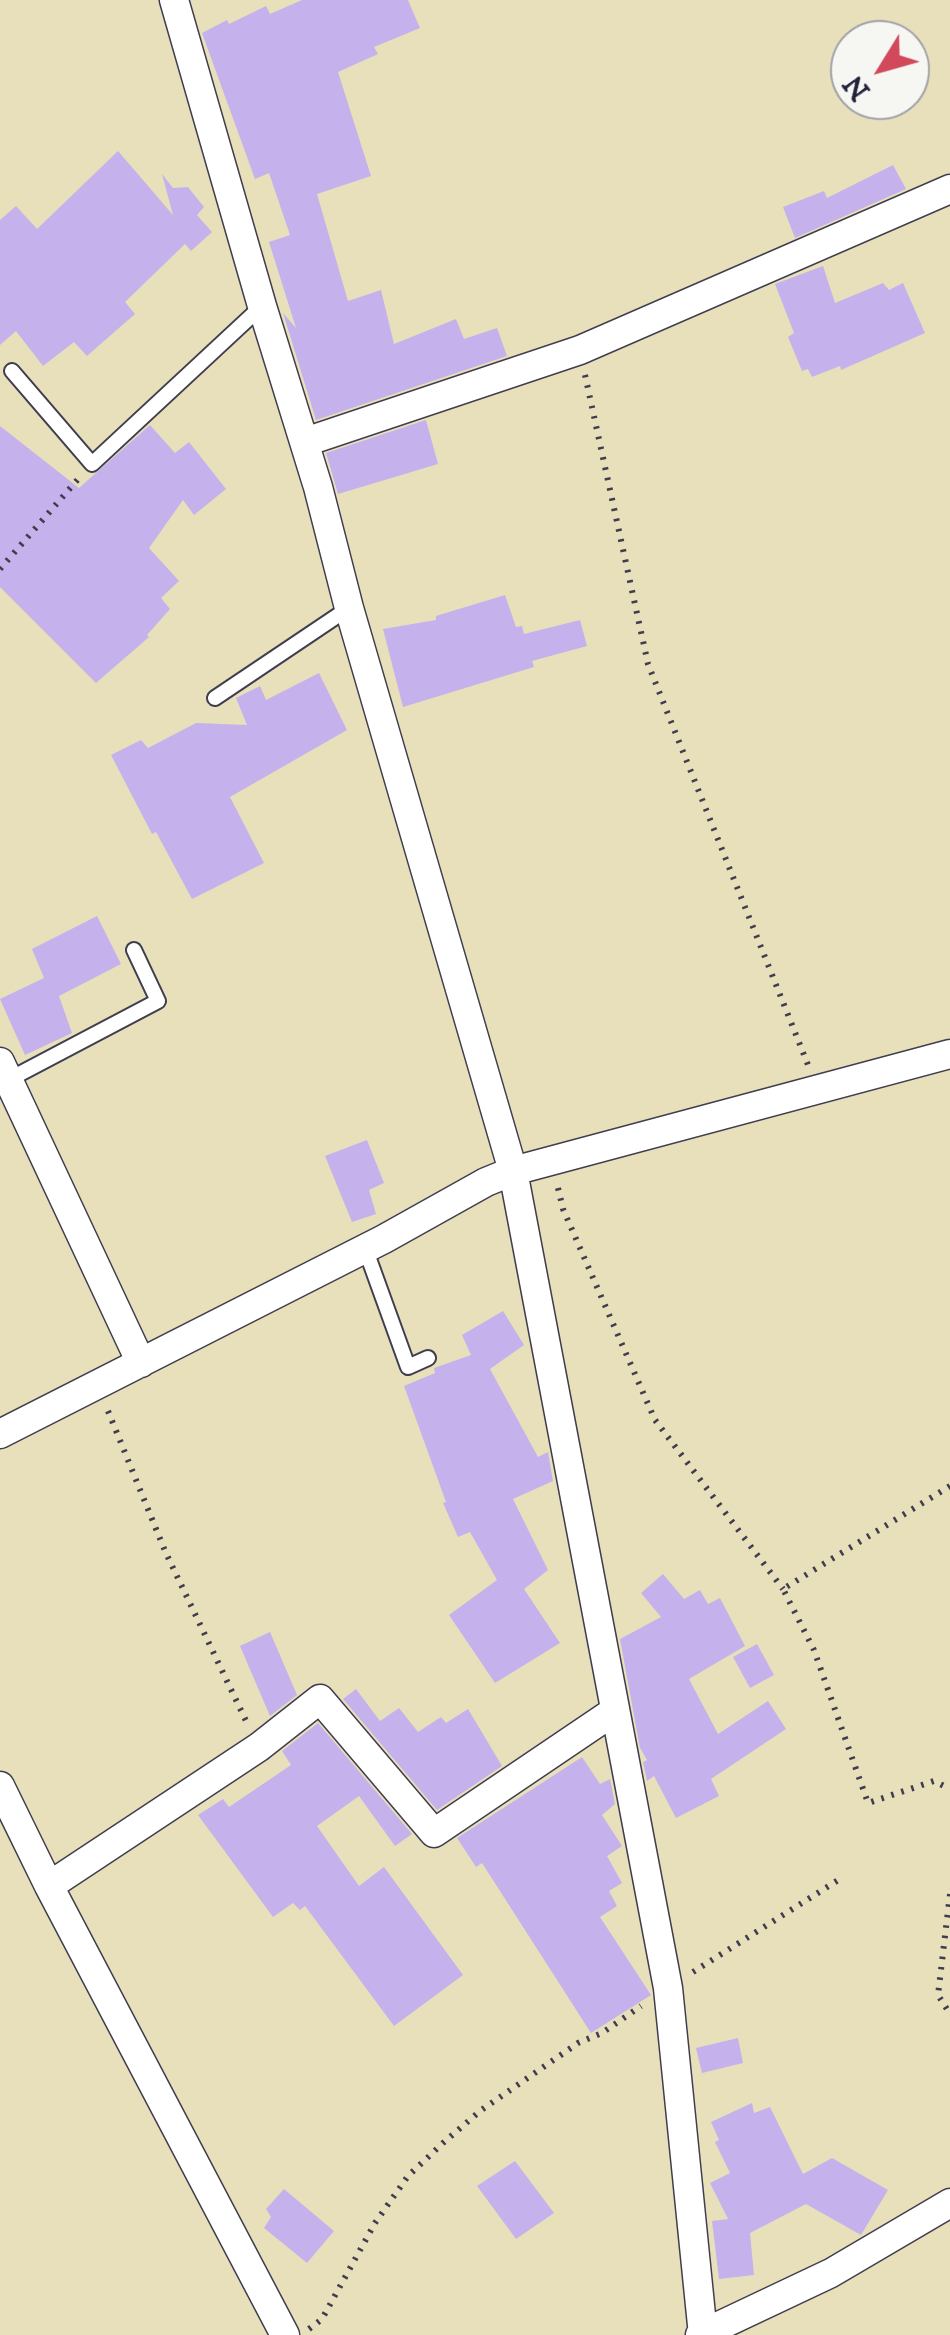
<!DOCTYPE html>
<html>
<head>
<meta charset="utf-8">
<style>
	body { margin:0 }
	#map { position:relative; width:950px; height:2335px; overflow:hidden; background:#e7e0ba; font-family:"IM FELL DW Pica",serif }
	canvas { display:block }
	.north { position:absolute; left:830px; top:20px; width:100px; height:100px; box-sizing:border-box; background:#f6f6f2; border:2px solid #a1a1a9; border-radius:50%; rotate:233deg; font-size:28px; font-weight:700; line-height:40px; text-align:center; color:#22223b }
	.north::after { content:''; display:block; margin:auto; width:35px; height:45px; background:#d1495b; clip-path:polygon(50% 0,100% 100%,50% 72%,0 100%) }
</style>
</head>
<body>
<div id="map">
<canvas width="950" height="2335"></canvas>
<div class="north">N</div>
</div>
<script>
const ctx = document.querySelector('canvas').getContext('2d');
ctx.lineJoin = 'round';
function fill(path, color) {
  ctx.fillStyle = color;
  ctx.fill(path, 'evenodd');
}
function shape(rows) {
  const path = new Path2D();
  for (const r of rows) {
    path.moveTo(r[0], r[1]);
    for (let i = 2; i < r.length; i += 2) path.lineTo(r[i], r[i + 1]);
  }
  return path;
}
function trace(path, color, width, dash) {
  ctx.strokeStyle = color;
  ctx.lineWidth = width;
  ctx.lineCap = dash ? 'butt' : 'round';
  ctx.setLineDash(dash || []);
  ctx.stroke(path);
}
const building = shape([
	[302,0,408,0,420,28,374,47,378,54,338,72,371,176,317,194,348,301,381,290,394,344,456,319,464,339,497,328,507,356,316,420,283,313,296,328,269,242,290,235,269,173,255,179,202,33,227,20,229,24,266,6,270,14],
	[118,151,173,215,162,174,173,188,188,187,204,207,197,215,212,232,191,251,185,244,125,302,135,314,87,356,74,342,43,366,16,331,0,345,0,220,16,206,37,229],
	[893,165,906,189,795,238,783,207,824,191,827,198],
	[823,266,835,303,883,283,889,290,903,283,925,333,841,370,840,366,812,377,808,369,802,371,788,337,794,333,775,284],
	[426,420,438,464,338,494,326,453],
	[150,425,175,453,189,442,226,489,194,515,183,500,149,548,179,581,161,598,170,609,147,635,149,637,96,683,0,587,0,426,79,488],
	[505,595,516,627,522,626,524,634,580,620,587,646,532,661,534,667,403,707,383,629,436,620,436,616],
	[319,673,347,730,230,797,264,863,192,899,156,832,152,834,111,755,141,740,148,748,196,723,247,725,236,698,260,686,266,700],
	[97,916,121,964,59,996,72,1033,25,1055,0,999,44,978,32,949],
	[367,1140,384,1183,369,1190,376,1214,352,1222,325,1156],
	[503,1311,524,1345,490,1369,538,1457,548,1452,553,1481,513,1499,548,1570,524,1589,560,1643,495,1683,449,1615,497,1580,470,1532,458,1537,443,1503,446,1502,404,1386,435,1373,434,1368,471,1355,462,1335],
	[663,1574,684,1599,700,1590,708,1604,720,1598,745,1646,689,1679,718,1734,768,1701,786,1729,711,1779,719,1796,676,1818,654,1776,647,1781,643,1762,647,1760,640,1748,620,1639,661,1617,641,1593],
	[270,1632,297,1695,270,1716,240,1646],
	[757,1644,774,1675,750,1688,733,1657],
	[356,1689,380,1721,399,1708,418,1732,441,1717,446,1723,468,1709,502,1766,437,1810,343,1699],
	[318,1723,412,1834,395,1846,359,1796,317,1826,359,1886,384,1867,463,1975,394,2026,305,1906,300,1910,293,1903,273,1917,198,1815,223,1799,229,1807,291,1765,282,1751],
	[582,1757,600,1784,610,1779,615,1804,602,1815,622,1846,607,1856,622,1883,609,1891,617,1906,600,1917,651,1995,591,2033,482,1863,476,1867,457,1838],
	[738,2038,743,2063,702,2073,696,2048],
	[752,2103,754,2113,770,2107,803,2174,832,2158,888,2190,861,2235,806,2204,750,2233,754,2275,719,2279,712,2221,728,2219,710,2183,730,2173,715,2142,719,2140,711,2122],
	[515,2161,554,2213,516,2239,477,2186],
	[284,2189,334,2231,307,2263,264,2228,271,2217,266,2209]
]);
const path = shape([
	[585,375,648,664,808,1065],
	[0,569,79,478],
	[558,1188,563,1209,655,1420,783,1589],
	[108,1411,165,1551,247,1723],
	[950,1486,783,1589,814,1650,868,1803,934,1781,950,1789],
	[950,1894,938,1995,950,2014],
	[693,1972,843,1877],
	[309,2329,322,2319,375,2223,408,2176,443,2143,480,2111,578,2043,602,2033,641,2006]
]);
const service = shape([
	[12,371,92,464,262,306],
	[215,698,349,608],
	[8,1080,158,1001,134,950],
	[365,1248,408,1367,428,1358]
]);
const minor = shape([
	[174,0,262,306,318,487,349,608,513,1171,668,1988,703,2335],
	[305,442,580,350,950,189],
	[0,1062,141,1363],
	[0,1434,384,1239,486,1182,513,1171,950,1054],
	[0,1786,49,1886,285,2335],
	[49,1886,259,1747,320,1699,434,1833,613,1712],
	[700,2335,831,2273,950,2203]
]);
fill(building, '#c5b2ed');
trace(service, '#403e4e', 18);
trace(minor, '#403e4e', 31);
trace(path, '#403e4e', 6, [2.5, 8]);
trace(service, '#fff', 14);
trace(minor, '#fff', 28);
</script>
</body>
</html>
